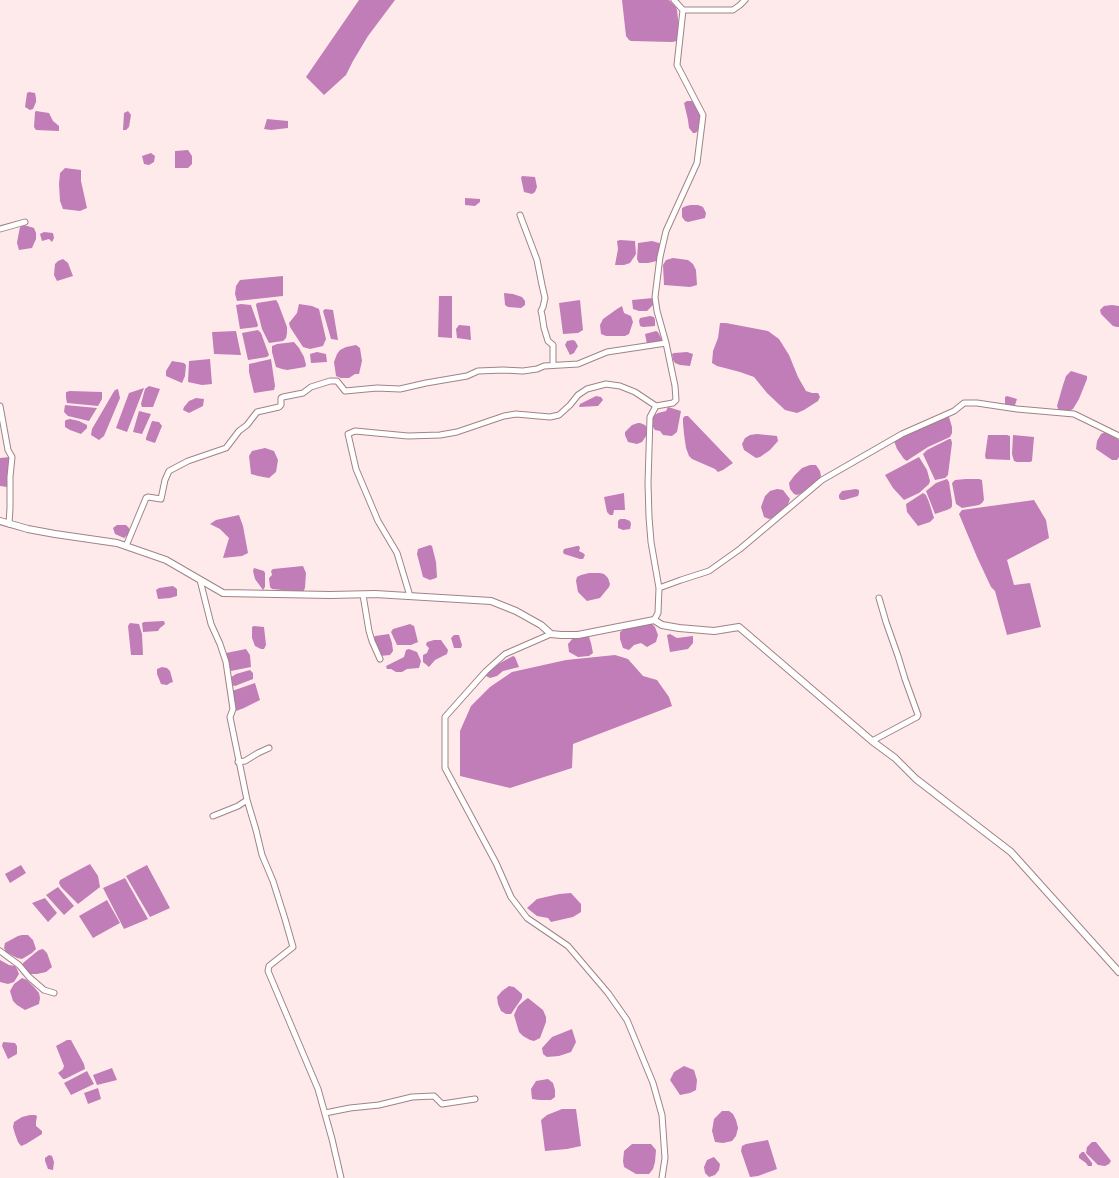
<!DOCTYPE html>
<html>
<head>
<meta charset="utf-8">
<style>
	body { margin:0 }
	canvas { display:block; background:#ffeaeb }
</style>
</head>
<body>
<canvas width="1119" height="1178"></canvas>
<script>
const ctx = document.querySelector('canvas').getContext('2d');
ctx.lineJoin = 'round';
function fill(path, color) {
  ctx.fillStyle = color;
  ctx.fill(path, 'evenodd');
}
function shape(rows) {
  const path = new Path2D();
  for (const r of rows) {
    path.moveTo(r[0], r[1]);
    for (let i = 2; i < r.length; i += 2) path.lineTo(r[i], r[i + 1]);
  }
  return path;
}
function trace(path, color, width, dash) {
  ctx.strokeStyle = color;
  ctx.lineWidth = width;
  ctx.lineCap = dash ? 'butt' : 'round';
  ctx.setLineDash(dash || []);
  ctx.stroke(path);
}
const water = shape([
	[359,0,395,0,368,36,353,61,346,75,324,95,306,77],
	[622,0,669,0,676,7,677,10,679,28,677,41,672,42,631,41,629,40,626,36],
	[29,92,35,93,36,98,36,102,33,109,30,110,25,107,27,93],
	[687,101,692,101,700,115,699,128,697,132,695,133,693,133,689,128,688,120,684,103],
	[36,111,49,113,53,121,59,126,59,131,36,130,34,127,35,112],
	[128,111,131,115,129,127,126,130,123,130,124,113],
	[267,119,288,121,288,128,271,130,264,129],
	[188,150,192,156,192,164,188,168,175,168,175,151],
	[151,153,155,156,154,162,149,165,144,164,142,156],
	[65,168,81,170,81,181,87,208,80,211,63,209,60,201,59,184,60,173],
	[522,176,535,177,537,187,535,192,532,194,524,192,521,178],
	[465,198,480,199,480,202,475,206,465,205],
	[691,205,698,205,703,207,706,213,705,218,688,222,685,221,682,217,682,208,686,206],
	[24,225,34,228,36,233,36,239,32,248,19,250,17,243,18,237,20,227],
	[44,232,53,233,54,238,52,242,49,239,42,241,40,234],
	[620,240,635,241,636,254,630,263,624,265,615,265,618,249,617,241],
	[652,241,659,243,661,245,657,261,648,263,639,263,637,259,638,243],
	[673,258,688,260,693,264,696,270,697,285,690,287,664,285,663,265,666,260],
	[63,259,68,263,73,276,57,281,54,275,55,264,58,261],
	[283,276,283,296,237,301,235,294,236,286,240,280],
	[504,293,513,294,522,297,525,301,525,305,521,308,508,307,505,305],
	[439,296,452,296,452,338,438,337],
	[653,298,653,305,647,311,639,311,633,309,632,300],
	[276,300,278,303,287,327,287,333,286,338,283,341,269,343,262,329,256,305,257,303],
	[580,300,583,330,578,333,563,334,559,303],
	[241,304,251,305,258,325,257,327,240,329,236,305],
	[299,304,312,306,319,309,326,339,323,346,310,349,303,347,290,327,289,323,297,313],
	[1112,305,1119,306,1119,327,1117,327,1113,326,1101,314,1100,310,1104,306],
	[622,306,624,313,631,316,633,322,629,334,625,336,606,336,601,334,600,325,603,319,617,309],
	[325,309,333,310,338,340,331,339,323,311],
	[650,316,654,317,655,320,655,326,643,327,640,326,639,321,640,318],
	[720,323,726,323,768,331,779,339,789,355,798,377,806,391,812,393,818,393,820,397,818,401,804,410,797,413,785,410,767,393,754,377,740,372,717,366,712,363,713,351,718,338],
	[459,325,470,326,471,340,457,338,456,329],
	[258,330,261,333,269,355,267,357,248,360,242,333],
	[236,331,241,355,214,354,212,332],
	[656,331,658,332,662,340,660,343,647,344,645,334],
	[573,340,575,341,578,346,574,353,570,355,565,345,567,341],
	[294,342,299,348,304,357,306,365,305,367,287,370,282,369,276,367,272,352,272,346,277,344],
	[356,345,360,348,362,361,359,374,355,374,349,378,341,378,336,376,334,362,337,354,340,350,346,347],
	[317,352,326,354,327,362,311,363,310,354],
	[687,352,693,354,690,366,680,365,675,363,673,360,672,354,674,353],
	[210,359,212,384,202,385,188,382,189,361],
	[271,359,275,386,274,390,254,393,249,372,249,364],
	[172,361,184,363,186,365,185,376,182,383,166,376,166,371],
	[1071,371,1087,376,1087,379,1079,399,1073,409,1069,411,1059,411,1057,406,1063,385,1066,376],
	[149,386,160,389,153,407,142,407,141,404,145,389],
	[144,388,127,432,116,428,129,393],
	[118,389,120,398,104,436,99,440,91,435,92,429,113,393,115,390],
	[70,391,102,392,102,399,98,406,67,403,66,398,66,392],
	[596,396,601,397,603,400,598,406,579,407,580,404],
	[1007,396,1017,399,1015,405,1010,405,1005,404,1005,397],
	[196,398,204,399,203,406,189,413,183,410,184,407,189,401],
	[65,405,97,408,89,421,68,416,64,412],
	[668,407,681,411,677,432,672,436,663,435,660,431,655,430,653,427,653,416,658,413,666,411],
	[139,411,151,414,142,434,133,432],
	[685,416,688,416,733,463,723,470,718,472,715,469,692,459,689,456,686,448,684,434,683,423,683,418],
	[946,417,949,417,952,427,952,433,950,437,928,447,908,460,907,461,904,459,897,449,894,441,895,440],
	[70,419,79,421,87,425,87,428,81,434,70,430,65,427,65,421,66,420],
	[152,421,159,422,162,426,155,443,146,440,146,438],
	[638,423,640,423,645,425,647,428,648,433,642,442,637,444,628,442,625,435,625,432,632,425],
	[1105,432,1119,440,1119,457,1117,460,1112,460,1096,449,1097,441,1101,434],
	[757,434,777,436,778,441,770,450,760,457,756,458,744,450,742,444,745,438,750,435],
	[988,435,1007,435,1010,436,1010,460,986,459,985,456],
	[1013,435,1034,437,1032,461,1030,462,1017,462,1014,461,1012,454],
	[949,439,951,439,952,443,948,475,945,478,935,480,923,454,927,450],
	[265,448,274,451,278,460,276,472,269,478,258,476,251,474,249,456,252,451],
	[10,457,10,459,8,474,7,487,0,486,0,458],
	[919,457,927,470,930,481,929,484,919,493,904,500,893,488,885,475],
	[810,465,816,465,820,471,821,476,818,482,805,492,797,495,794,494,790,489,789,483,794,476,802,468],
	[947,479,949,482,952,501,952,506,951,508,947,510,935,514,926,491,936,483],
	[966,479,979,479,982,480,984,500,982,503,979,505,962,508,956,504,952,483,955,480],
	[777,489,783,490,790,499,787,507,773,518,769,519,764,517,761,507,765,496,770,491],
	[856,489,859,490,859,493,858,496,844,500,841,500,839,498,839,495,842,491],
	[624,493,625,510,614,510,613,515,610,515,607,512,604,497],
	[923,493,926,495,929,502,934,518,930,522,918,526,907,512,906,504],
	[1034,500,1046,520,1049,538,1007,560,1014,585,1030,583,1041,627,1007,635,995,591,991,587,977,557,959,514,962,510],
	[239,515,243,526,248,553,242,556,223,558,229,538,220,529,210,524,216,520],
	[620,519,625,519,630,521,631,524,630,529,623,530,618,528,618,521],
	[117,525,126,525,129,528,129,534,124,538,115,534,113,528],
	[430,545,432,546,436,562,437,577,436,578,430,580,423,577,417,554,418,549],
	[577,546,579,546,580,548,579,551,583,553,585,555,583,559,580,559,564,554,563,552,564,549],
	[303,566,306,573,305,588,303,592,272,589,270,587,269,578,272,575,271,571,273,569],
	[254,568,264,571,265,573,265,587,263,590,255,579,253,571],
	[589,573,600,573,604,574,608,578,610,584,609,587,600,598,587,601,578,592,576,581,577,577,581,575],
	[173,586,177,589,177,596,170,598,158,599,156,590,159,588],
	[164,621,165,624,160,628,158,631,143,632,142,623,144,622],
	[130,623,139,624,142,634,143,655,131,655,128,626],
	[647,623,652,624,655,627,658,635,656,642,647,647,641,643,634,645,629,650,623,648,620,639,620,632,627,627],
	[410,624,414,626,418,642,411,645,397,645,391,632,393,629],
	[254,626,264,627,266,645,264,649,261,649,255,646,252,638,252,627],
	[389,634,392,643,393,651,390,655,380,656,373,640,375,636],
	[670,634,677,638,693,636,693,643,688,649,670,652,667,635],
	[454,635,459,635,462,645,461,648,454,648,451,638],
	[587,636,589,637,591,643,593,653,589,656,578,657,569,652,568,644,573,638],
	[434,640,441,640,448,650,447,654,435,660,429,667,423,662,423,655,427,653,429,648,426,645,427,642],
	[246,649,250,655,251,667,231,671,228,665,226,653],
	[409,649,417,652,421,661,419,668,407,669,402,672,396,672,391,669,387,669,386,666,404,657,406,650],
	[615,655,628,659,643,676,657,680,669,697,672,706,573,744,572,768,510,788,460,776,460,731,471,706,490,687,512,672,566,660],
	[513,656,515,657,519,667,503,671,497,676,490,678,486,676,488,672,500,663],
	[162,667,167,668,170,671,173,682,170,683,167,685,161,684,157,674,157,669],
	[250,670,253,673,253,679,235,686,232,685,230,678,236,674],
	[255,683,260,700,244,708,236,711,232,691],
	[90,864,98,876,100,887,78,904,61,887,59,883,60,880],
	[21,865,26,873,10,883,5,874],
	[147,865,170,908,150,917,126,876],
	[125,878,148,919,124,929,103,888],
	[58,887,74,906,64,915,46,895],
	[571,893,581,904,581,912,573,917,551,922,548,918,537,916,527,908,537,899,559,894],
	[45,898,57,913,48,922,32,903],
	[107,900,120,923,93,938,79,916],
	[22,935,28,935,33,940,36,949,32,953,22,959,17,958,6,952,4,948,5,943,18,936],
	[43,949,47,953,52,967,46,972,37,974,29,974,22,966,23,963,35,953,39,950],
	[0,960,9,965,15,966,17,969,19,974,14,982,8,984,0,982],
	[22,978,27,980,34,987,39,993,40,998,39,1004,25,1010,17,1005,13,1001,10,991,14,984],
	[509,986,514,987,522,994,522,998,511,1014,506,1014,501,1011,498,1004,497,997,502,991],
	[528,998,543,1010,546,1017,546,1022,540,1038,534,1041,530,1040,523,1036,519,1032,514,1015,518,1006,525,1000],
	[572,1029,576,1042,571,1052,559,1056,547,1057,543,1054,542,1048,552,1037],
	[67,1040,71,1040,84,1064,85,1069,65,1079,63,1079,58,1073,63,1069,64,1066,56,1046],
	[3,1042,15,1043,17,1046,17,1054,8,1059,3,1048,2,1046],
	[684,1066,694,1070,697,1080,696,1090,690,1093,680,1095,670,1080,674,1072],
	[112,1068,117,1080,97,1085,93,1075],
	[87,1071,94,1084,71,1095,64,1083],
	[548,1079,553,1083,555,1090,555,1097,551,1100,539,1100,532,1099,531,1089,536,1081],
	[98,1088,101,1099,88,1104,84,1093],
	[562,1109,576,1109,581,1146,567,1149,545,1151,541,1120,547,1115],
	[722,1111,729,1111,733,1114,736,1120,738,1128,736,1136,732,1141,723,1143,715,1142,712,1131,714,1119],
	[30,1115,35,1115,37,1116,36,1122,36,1126,42,1131,42,1134,26,1144,21,1146,18,1142,15,1134,13,1127,14,1122,22,1117],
	[768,1140,777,1169,758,1176,750,1177,741,1151,742,1146,746,1144],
	[1092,1142,1096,1142,1108,1157,1111,1161,1109,1164,1105,1166,1098,1165,1086,1153,1087,1147],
	[632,1144,651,1144,656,1150,655,1162,653,1169,649,1174,636,1174,624,1167,623,1161,624,1151],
	[1082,1152,1084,1152,1092,1163,1092,1166,1088,1166,1086,1163,1079,1158,1079,1155],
	[49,1155,52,1156,54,1162,53,1170,48,1169,45,1161,45,1158],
	[714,1157,720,1164,719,1170,715,1175,709,1177,705,1173,704,1167,707,1160]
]);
const minor = shape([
	[683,10,733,10,740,5,745,0],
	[520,215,537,260,542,285,545,298,543,307,541,311,542,315,544,328,548,341,553,345,553,365],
	[0,229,25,222],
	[0,406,8,450,12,457,10,477,10,508,9,524],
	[126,546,146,498,148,497,161,499,165,480,169,471,188,461,226,448,239,431,247,425,257,412,279,407,281,405,281,398,283,397,303,393,311,387,330,381,337,381,345,391,377,388,400,389,426,383,467,376,478,371,503,370,523,371,537,369,544,366,578,364,607,352,666,343],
	[200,580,211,624,220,644,226,662,233,709,230,717,247,800,256,830,262,855,273,881,285,919,293,947,269,966,268,971,318,1089,332,1139,341,1178],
	[659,588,681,580,709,571,740,549,822,480,902,434,954,411,964,403,977,403,1017,409,1074,414,1119,436],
	[363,595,369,631,372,641,380,659],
	[410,596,397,553,378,521,356,469,348,434,355,431,408,436,440,435,457,432,504,416,516,414,550,417,559,415,570,405,578,395,587,389,606,384,620,386,635,392,656,406],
	[654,620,658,613,659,588,651,542,649,517,648,483,650,417,656,406,673,403,676,400,675,386,666,343,657,311,655,297,660,257,666,231,697,163,703,115,677,65,683,10,674,0],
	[551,634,505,654,486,671,445,717,445,768,496,863,511,897,527,918,568,946,608,993,627,1020,653,1083,662,1115,665,1158,662,1178],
	[872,741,917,717,918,715,905,679,898,656,886,622,879,598],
	[238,762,245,761,258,753,269,748],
	[213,816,238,806,247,800],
	[0,951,19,965,29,977,44,990,54,993],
	[325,1113,350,1108,379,1105,412,1097,434,1096,442,1104,475,1099]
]);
const tertiary = shape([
	[0,521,28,529,55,534,117,543,166,560,223,593,330,595,375,594,491,601,516,611,541,625,551,634,561,635,578,635,654,620,662,625,679,628,714,631,739,627,872,741,895,758,916,779,1011,852,1119,972]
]);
fill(water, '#c07db7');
trace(minor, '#a18385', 7);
trace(tertiary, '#a18385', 8);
trace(minor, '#fff', 5);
trace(tertiary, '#fff', 6);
</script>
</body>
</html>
